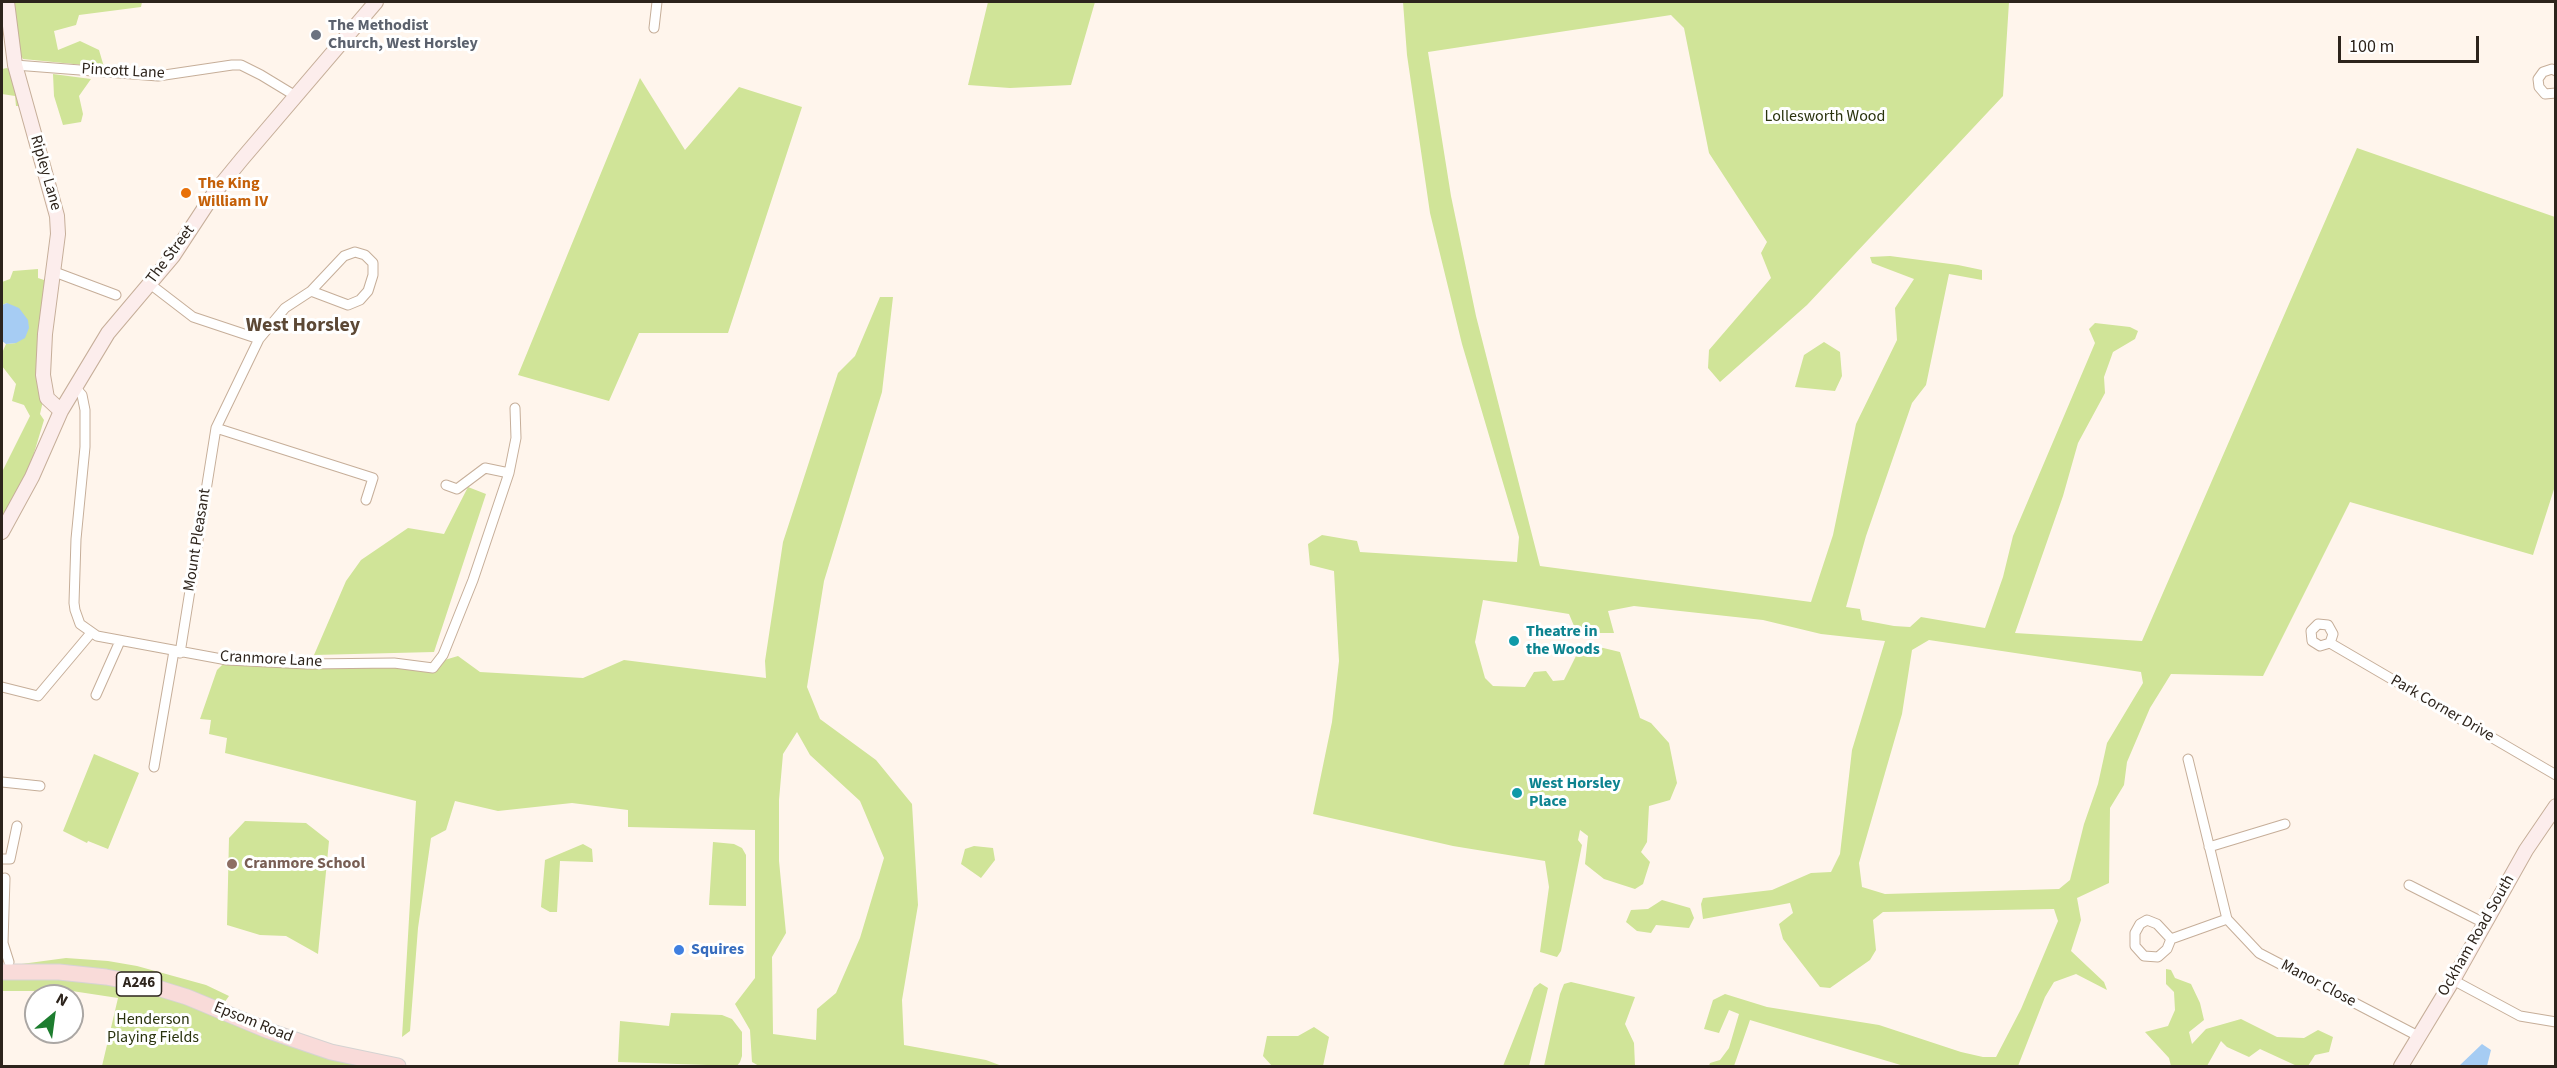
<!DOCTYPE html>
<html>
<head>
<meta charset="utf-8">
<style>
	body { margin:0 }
	#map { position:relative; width:2557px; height:1068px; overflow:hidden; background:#fff5ec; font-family:"Source Sans 3",sans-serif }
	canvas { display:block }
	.frame { position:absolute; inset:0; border:3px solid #2d241c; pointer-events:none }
	.north { position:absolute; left:24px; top:984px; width:60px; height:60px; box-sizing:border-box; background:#fff; border:2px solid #aba7a4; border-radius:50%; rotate:29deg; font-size:16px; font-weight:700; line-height:24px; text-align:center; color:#2d241c }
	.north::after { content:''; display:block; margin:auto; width:21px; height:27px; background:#1d7d2f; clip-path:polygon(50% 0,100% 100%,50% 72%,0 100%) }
	.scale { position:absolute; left:2338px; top:36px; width:141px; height:27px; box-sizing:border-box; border:3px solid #2d241c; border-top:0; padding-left:8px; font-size:18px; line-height:21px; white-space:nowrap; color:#2d241c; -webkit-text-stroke:4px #fff; paint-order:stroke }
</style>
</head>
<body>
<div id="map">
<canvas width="2557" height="1068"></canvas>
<div class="frame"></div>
<div class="north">N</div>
<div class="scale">100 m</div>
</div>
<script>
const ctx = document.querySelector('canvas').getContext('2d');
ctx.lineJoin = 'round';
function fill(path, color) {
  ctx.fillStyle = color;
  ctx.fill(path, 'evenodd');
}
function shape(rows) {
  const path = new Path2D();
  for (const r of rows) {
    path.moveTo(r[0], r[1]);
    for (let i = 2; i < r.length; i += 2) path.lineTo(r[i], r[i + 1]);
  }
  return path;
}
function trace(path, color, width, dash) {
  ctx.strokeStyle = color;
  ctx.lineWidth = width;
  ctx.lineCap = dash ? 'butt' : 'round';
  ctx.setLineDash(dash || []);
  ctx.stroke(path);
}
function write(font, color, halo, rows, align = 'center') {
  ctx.font = font + ' "Source Sans 3",sans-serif';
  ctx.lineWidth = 6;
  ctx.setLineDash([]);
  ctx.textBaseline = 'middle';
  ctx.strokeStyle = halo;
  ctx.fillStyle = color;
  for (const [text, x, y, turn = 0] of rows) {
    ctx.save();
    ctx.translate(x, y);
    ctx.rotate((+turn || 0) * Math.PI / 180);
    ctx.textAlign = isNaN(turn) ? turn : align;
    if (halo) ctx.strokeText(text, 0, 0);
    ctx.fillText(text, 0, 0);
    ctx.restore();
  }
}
const green = shape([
	[14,2,142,2,141,7,79,15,76,25,54,31,58,50,80,41,99,50,104,67,23,59,19,52],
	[988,2,1095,2,1071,85,1010,88,968,85],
	[1403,2,2009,2,2003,96,1807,305,1720,382,1708,368,1709,350,1771,278,1761,253,1767,242,1709,153,1684,28,1671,15,1428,52,1451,196,1476,316,1540,566,1811,602,1833,535,1856,424,1897,340,1895,308,1914,279,1872,263,1870,257,1890,256,1958,265,1982,270,1982,280,1949,274,1926,385,1912,403,1866,536,1846,607,1860,609,1862,620,1894,626,1910,627,1921,617,1985,628,2003,577,2013,536,2095,343,2089,329,2095,323,2130,327,2138,331,2135,339,2113,352,2104,377,2105,393,2078,443,2063,496,2015,633,2142,641,2357,148,2555,217,2555,486,2533,555,2350,502,2263,676,2171,674,2150,708,2127,762,2124,785,2110,808,2109,883,2077,898,2081,920,2071,951,2104,982,2107,990,2076,974,2054,982,2045,997,2018,1066,1904,1066,1750,1020,1734,1066,1709,1066,1710,1063,1720,1060,1729,1048,1739,1014,1729,1010,1719,1033,1704,1029,1713,1000,1725,994,1767,1007,1879,1025,1961,1052,1983,1057,1996,1057,2021,1009,2058,921,2054,909,1883,912,1873,920,1876,950,1870,960,1830,988,1820,987,1783,939,1779,924,1793,913,1790,903,1703,919,1701,904,1703,898,1772,890,1811,873,1831,872,1840,854,1852,750,1885,641,1821,634,1763,620,1634,606,1608,611,1614,633,1577,633,1569,614,1483,600,1475,642,1485,678,1493,686,1525,687,1534,672,1546,671,1553,681,1564,680,1576,656,1584,647,1595,646,1620,652,1640,718,1651,723,1669,743,1677,783,1670,800,1649,806,1647,842,1641,852,1650,862,1643,884,1635,889,1604,879,1585,864,1588,836,1580,830,1578,840,1582,845,1561,951,1557,957,1540,952,1549,887,1545,861,1453,846,1313,814,1332,722,1339,661,1334,571,1310,565,1308,544,1322,535,1357,541,1360,552,1517,562,1519,537,1462,344,1430,213,1407,55],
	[1929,640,2141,672,2143,683,2107,743,2098,784,2084,824,2070,880,2059,889,1885,894,1862,887,1859,863,1902,714,1912,650],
	[7,68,11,70,22,106,16,106,15,96,2,94,2,69],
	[53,74,91,79,79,96,83,114,81,122,63,125,54,96],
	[640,78,685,150,739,87,802,107,728,333,639,333,609,401,518,375],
	[38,269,38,278,44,280,47,287,43,401,40,414,44,420,28,473,2,521,2,472,30,416,24,405,12,401,16,384,2,366,2,353,6,344,16,343,7,303,2,305,2,282,10,279,13,271],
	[880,297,893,297,882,392,824,581,807,687,820,719,876,760,912,804,918,905,902,1000,904,1045,986,1060,1002,1066,759,1066,752,1062,750,1030,735,1004,755,978,755,830,628,827,628,810,572,803,498,811,455,801,446,830,431,838,418,928,410,1031,402,1037,416,801,225,753,227,738,209,734,211,720,200,719,217,670,227,660,421,667,458,656,480,672,583,678,624,660,766,678,765,661,783,542,838,373,855,356],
	[797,732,810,755,860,801,884,858,860,938,836,993,817,1009,816,1040,773,1034,772,957,786,933,779,861,779,800,783,754],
	[1824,342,1840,352,1842,376,1835,391,1795,387,1804,355],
	[468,487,486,494,434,652,314,655,346,581,361,560,408,528,444,534],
	[94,754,139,773,108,849,88,841,87,843,63,831],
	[245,821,306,823,329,841,318,954,286,936,260,935,227,925,229,838],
	[713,842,734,844,742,848,746,855,746,906,709,905],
	[583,844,592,849,593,862,560,861,557,912,550,912,541,907,545,860],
	[974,846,993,848,995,860,981,878,961,864,965,849],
	[1662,900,1690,908,1694,918,1689,928,1656,925,1651,933,1637,931,1626,922,1631,910,1648,909],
	[66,958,108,961,137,966,206,985,229,996,224,1003,218,1003,14,965],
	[2166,969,2171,970,2175,978,2191,984,2200,1003,2204,1020,2189,1032,2192,1044,2206,1029,2241,1019,2277,1037,2304,1038,2318,1030,2333,1037,2329,1052,2315,1055,2308,1066,2297,1066,2260,1049,2249,1057,2227,1047,2221,1041,2207,1066,2171,1066,2169,1058,2145,1032,2168,1026,2175,1010,2174,992,2166,984],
	[76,979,149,990,332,1059,362,1066,102,1066,118,998,72,991,2,991,2,980],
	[1571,982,1635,997,1625,1024,1634,1043,1635,1066,1544,1066,1560,994,1564,984],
	[1540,983,1548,988,1529,1066,1503,1066,1534,988],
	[671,1013,722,1015,732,1019,742,1032,742,1056,740,1062,737,1066,618,1062,620,1021,669,1026],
	[1314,1027,1329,1037,1323,1066,1272,1066,1263,1056,1267,1036,1298,1036]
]);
const water = shape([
	[7,303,19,308,28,320,29,328,25,338,16,343,6,344,2,341,2,305],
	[2482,1044,2491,1050,2487,1066,2459,1066]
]);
const street = shape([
	[654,28,657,2],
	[15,65,158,76,232,65,241,65,261,75,294,95],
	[2556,71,2552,69,2543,72,2538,79,2539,87,2545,94,2556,93],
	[52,271,116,295],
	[150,284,193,317,259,339],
	[75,387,82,395,85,410,85,447,76,539,74,603,75,610,80,624,97,636,227,660,307,664,394,663,433,668,443,655,473,580,509,473,516,438,515,408],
	[216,428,373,478,366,500],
	[446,485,457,489,485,468,509,473],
	[2318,624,2328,625,2333,634,2330,643,2320,646,2312,641,2311,631,2318,624],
	[2330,643,2556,775],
	[180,653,216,428,259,339,285,308,311,291,344,256,355,252,365,255,373,263,373,275,368,291,360,300,348,305,311,291],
	[2,687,38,696,91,633],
	[96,695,120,641],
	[2188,759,2227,919,2259,953,2418,1036],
	[154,767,174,651],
	[2,782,40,786],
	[2209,847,2285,824],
	[2,859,10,859,17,826],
	[5,878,3,943,9,962],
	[2409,885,2484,923],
	[2171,939,2167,949,2158,957,2144,956,2135,946,2135,933,2140,924,2147,920,2157,924,2171,939,2227,919],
	[2453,980,2520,1016,2556,1022]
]);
const secondary = shape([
	[7,2,15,65,57,216,58,234,45,334,43,375,47,398,61,411],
	[2,532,32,477,61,411,108,333,173,256,215,192,242,159,376,2],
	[2401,1066,2453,980,2526,850,2556,806]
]);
const primary = shape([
	[2,972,59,972,106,977,148,985,187,997,269,1031,331,1052,398,1066]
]);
const markers = [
	[316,35,6,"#6b7280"],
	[186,193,6,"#e8710a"],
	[1514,641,6,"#0f9aa8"],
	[1517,793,6,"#0f9aa8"],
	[232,864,6,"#8d6e63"],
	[679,950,6,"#3f7fe0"]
];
const shields = [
	[139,984,45]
];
const shieldNames = [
	["A246",139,984]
];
const worshipNames = [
	["The Methodist",328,26],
	["Church, West Horsley",328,44]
];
const streetNames = [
	["Pincott Lane",123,72,3],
	["Ripley Lane",45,173,74],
	["The Street",171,255,-53],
	["Mount Pleasant",198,540,-81],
	["Cranmore Lane",271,660,3],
	["Park Corner Drive",2442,709,30],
	["Ockham Road South",2477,936,-60],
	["Manor Close",2318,984,28],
	["Epsom Road",253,1023,22]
];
const parkNames = [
	["Lollesworth Wood",1825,117],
	["Henderson",153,1020],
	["Playing Fields",153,1038]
];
const foodNames = [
	["The King",198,184],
	["William IV",198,202]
];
const cultureNames = [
	["Theatre in",1526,632],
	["the Woods",1526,650],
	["West Horsley",1529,784],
	["Place",1529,802]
];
const educationNames = [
	["Cranmore School",244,864]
];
const shopNames = [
	["Squires",691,950]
];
const quarterNames = [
	["West Horsley",303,327]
];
fill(green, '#d0e498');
fill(water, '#a6ccf3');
trace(street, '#c6ae99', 11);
trace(secondary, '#c6ae99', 16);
trace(primary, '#d5d3d2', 17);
trace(street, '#fff', 9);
trace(secondary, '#fcedec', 14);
trace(primary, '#f9dbd9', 15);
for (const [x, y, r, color] of markers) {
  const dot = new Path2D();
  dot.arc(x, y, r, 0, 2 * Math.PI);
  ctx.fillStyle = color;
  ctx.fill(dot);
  trace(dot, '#fff', 2);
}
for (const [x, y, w] of shields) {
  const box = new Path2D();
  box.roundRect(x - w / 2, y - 12, w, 24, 4.5);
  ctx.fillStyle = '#fff';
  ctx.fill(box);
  trace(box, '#2d241c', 1.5);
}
write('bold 15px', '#2d241c', null, shieldNames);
write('bold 16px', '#5b616d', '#fff', worshipNames, 'left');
write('16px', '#2d241c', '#fff', streetNames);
write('16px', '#2a330e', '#fff', parkNames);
write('bold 16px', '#c56008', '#fff', foodNames, 'left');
write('bold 16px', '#0d838f', '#fff', cultureNames, 'left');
write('bold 16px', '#785e54', '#fff', educationNames, 'left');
write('bold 16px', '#366cbe', '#fff', shopNames, 'left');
write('bold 20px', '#5c4835', '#fff', quarterNames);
</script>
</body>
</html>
